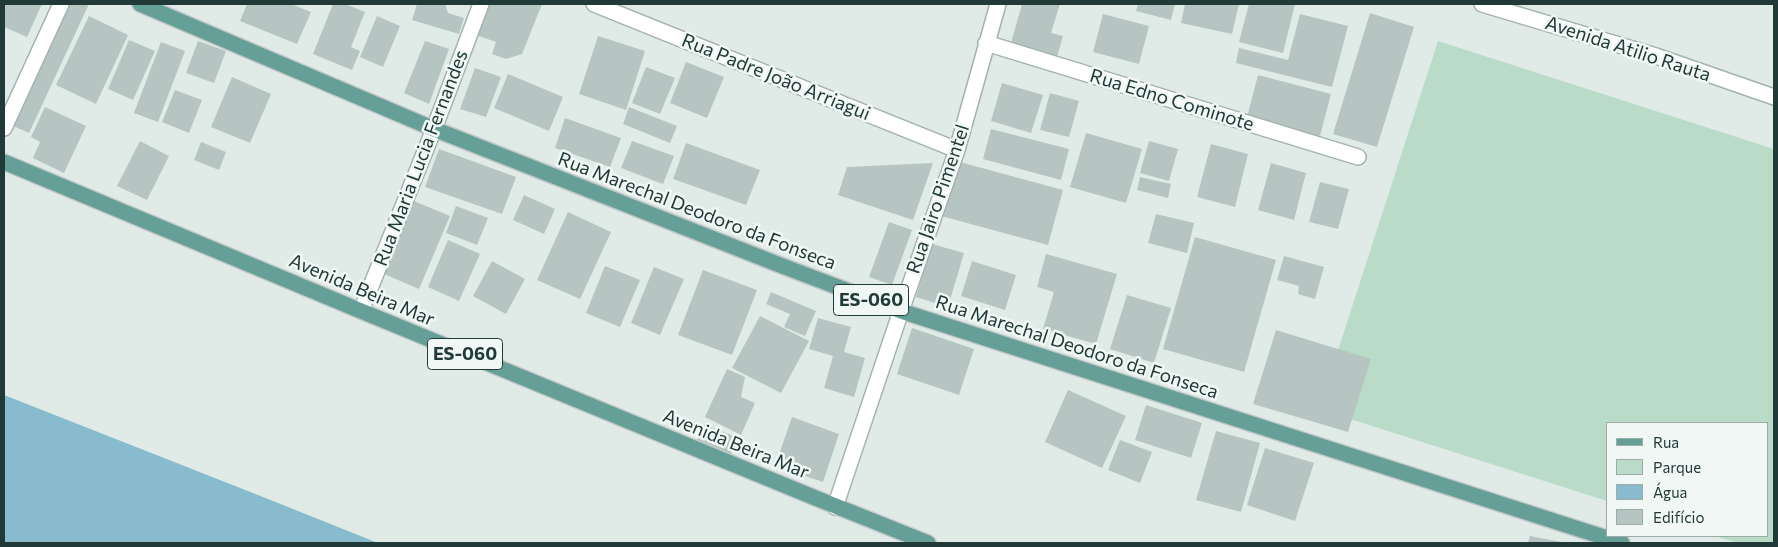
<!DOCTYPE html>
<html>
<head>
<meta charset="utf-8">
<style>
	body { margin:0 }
	#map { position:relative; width:1778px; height:547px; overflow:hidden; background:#e0ebe7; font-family:Commissioner,sans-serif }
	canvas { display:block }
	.frame { position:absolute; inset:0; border:5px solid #213a37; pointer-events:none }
	.legend { position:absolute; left:1606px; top:422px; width:162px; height:115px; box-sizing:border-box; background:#f0f7f5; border:1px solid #9daba9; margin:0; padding:6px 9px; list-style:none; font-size:15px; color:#213a37 }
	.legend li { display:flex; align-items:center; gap:10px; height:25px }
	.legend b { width:25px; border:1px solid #9daba9 }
</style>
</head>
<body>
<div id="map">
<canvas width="1778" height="547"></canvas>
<div class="frame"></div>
<ul class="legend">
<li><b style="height:6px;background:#669f97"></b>Rua</li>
<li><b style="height:14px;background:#b9dbc7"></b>Parque</li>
<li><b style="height:14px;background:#89bbce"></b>Água</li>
<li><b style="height:14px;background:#b6c5c1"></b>Edifício</li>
</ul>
</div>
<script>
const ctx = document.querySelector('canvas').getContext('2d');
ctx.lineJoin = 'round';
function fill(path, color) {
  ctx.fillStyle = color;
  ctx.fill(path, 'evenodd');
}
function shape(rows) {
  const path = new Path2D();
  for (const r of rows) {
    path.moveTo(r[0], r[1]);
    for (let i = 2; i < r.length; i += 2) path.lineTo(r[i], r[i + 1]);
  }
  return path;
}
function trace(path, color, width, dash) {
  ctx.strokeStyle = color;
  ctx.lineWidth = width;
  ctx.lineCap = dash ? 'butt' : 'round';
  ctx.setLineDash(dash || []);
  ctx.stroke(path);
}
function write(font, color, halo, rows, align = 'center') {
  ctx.font = font + ' Commissioner,sans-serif';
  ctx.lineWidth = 5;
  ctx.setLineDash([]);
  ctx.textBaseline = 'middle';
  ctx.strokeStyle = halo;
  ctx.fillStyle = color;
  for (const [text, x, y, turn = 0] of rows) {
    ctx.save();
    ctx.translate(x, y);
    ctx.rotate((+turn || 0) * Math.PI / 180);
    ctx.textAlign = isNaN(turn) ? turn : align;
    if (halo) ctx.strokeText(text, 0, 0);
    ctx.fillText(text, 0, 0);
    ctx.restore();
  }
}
const green = shape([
	[1438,41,1774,149,1774,543,1738,543,1714,536,1767,536,1767,423,1607,423,1607,501,1319,409]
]);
const water = shape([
	[4,395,258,495,378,543,4,543]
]);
const building = shape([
	[4,4,42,4,27,37,4,27],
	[67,4,89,4,29,133,11,125],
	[247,4,291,4,311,12,297,44,240,21],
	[333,4,345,4,365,12,351,47,360,51,352,70,313,54],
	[417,4,445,4,448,13,464,18,459,34,412,20],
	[488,4,542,4,522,54,506,59,492,54,496,42,476,35],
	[1022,4,1060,4,1051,33,1063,36,1057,57,1011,43],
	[1138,4,1175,4,1171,20,1136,11],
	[1185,4,1239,4,1232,34,1181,23],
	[1249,4,1295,4,1283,53,1239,42],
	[1370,13,1414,27,1377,147,1333,134],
	[1103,14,1149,26,1139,64,1093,52],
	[1300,14,1348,26,1332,87,1236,63,1239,48,1288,60],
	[89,16,128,35,96,104,56,85],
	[377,16,400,26,383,67,360,57],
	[598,36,645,51,626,110,579,94],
	[129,40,155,51,133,100,108,89],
	[198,41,226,51,214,83,186,73],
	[425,41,449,49,429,104,404,93],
	[161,42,185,51,158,122,134,113],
	[686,62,724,77,707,118,670,103],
	[646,67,675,78,660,114,632,103],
	[475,68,501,77,486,117,460,109],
	[508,74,563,97,549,131,494,108],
	[1258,75,1331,94,1320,136,1247,117],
	[232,77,271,94,250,143,211,127],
	[1002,83,1043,95,1031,133,991,121],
	[175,90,202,100,189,133,162,122],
	[1050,93,1079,101,1069,137,1040,130],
	[45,107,86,126,64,173,33,158,40,142,31,137],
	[629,107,677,126,670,143,623,124],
	[565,118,621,138,610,167,555,148],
	[991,129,1069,149,1061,180,983,159],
	[1086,133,1142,149,1126,203,1070,187],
	[140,141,169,156,147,200,117,186],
	[632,141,674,156,663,184,621,168],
	[1149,141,1178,149,1169,181,1140,173],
	[201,142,226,152,219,170,194,160],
	[686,143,760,170,746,205,673,179],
	[1211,144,1248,154,1235,207,1197,197],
	[439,149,516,177,502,214,425,187],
	[956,161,1063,190,1048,245,941,216],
	[933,163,913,220,838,195,847,167],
	[1271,163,1306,173,1294,220,1258,210],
	[1140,177,1171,184,1168,198,1137,190],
	[1320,182,1349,189,1338,229,1309,222],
	[524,195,555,209,544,234,513,220],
	[414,201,450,216,419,289,384,274],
	[456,206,488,218,477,245,446,233],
	[568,212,611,232,580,299,537,280],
	[1156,214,1194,223,1187,253,1148,243],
	[889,222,912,230,892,285,869,277],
	[1195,237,1276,260,1244,372,1163,349],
	[448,240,480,254,459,301,428,287],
	[932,244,964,253,948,307,916,297],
	[1046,254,1117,274,1096,344,1043,329,1054,292,1037,287],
	[1284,256,1324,267,1315,299,1298,294,1299,286,1277,280],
	[492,261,525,279,506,314,473,296],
	[972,261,1016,275,1005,310,961,296],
	[605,266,640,280,620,327,586,313],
	[654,267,684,279,660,335,631,323],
	[703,270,757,290,732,355,678,335],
	[771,292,816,311,805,336,784,327,790,314,766,304],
	[1127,295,1171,308,1154,363,1110,349],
	[760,316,809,341,781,393,732,368],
	[818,318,851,327,844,352,865,358,854,397,824,388,833,356,809,349],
	[912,328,974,349,959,395,897,374],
	[1276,330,1371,359,1348,432,1253,404],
	[727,369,745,377,741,397,755,403,741,435,705,417],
	[1068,390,1126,416,1102,468,1045,442],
	[1146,405,1202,423,1191,458,1135,440],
	[792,417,839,434,823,482,775,466],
	[704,424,738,438,731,454,697,440],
	[1216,431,1260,443,1241,512,1196,500],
	[1120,440,1152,452,1140,483,1108,470],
	[1265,448,1314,463,1295,521,1247,505],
	[1530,536,1562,542,1562,543,1528,543]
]);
const minor = shape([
	[594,4,957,150],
	[1482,4,1656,56,1774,97],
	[986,43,1358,157],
	[4,128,61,4],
	[361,311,434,129,481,4],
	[835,507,901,311,957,150,998,4]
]);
const primary = shape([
	[140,4,434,129,785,267,901,311,1622,543],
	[4,162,361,311,813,497,928,543]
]);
const shields = [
	[871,300,75],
	[465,354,75]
];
const shieldNames = [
	["ES-060",871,300],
	["ES-060",465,354]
];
const streetNames = [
	["Avenida Atilio Rauta",1628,49,18],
	["Rua Padre João Arriagui",776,77,22],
	["Rua Edno Cominote",1172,100,17],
	["Rua Maria Lucia Fernandes",421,158,-69],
	["Rua Jairo Pimentel",938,199,-71],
	["Rua Marechal Deodoro da Fonseca",697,211,21],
	["Avenida Beira Mar",362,290,23],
	["Rua Marechal Deodoro da Fonseca",1077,347,18],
	["Avenida Beira Mar",736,444,22]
];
fill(green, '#b9dbc7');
fill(water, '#89bbce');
fill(building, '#b6c5c1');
trace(minor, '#a3b2af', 18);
trace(primary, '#c1c8c7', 18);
trace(minor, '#fff', 15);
trace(primary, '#669f97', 15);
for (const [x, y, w] of shields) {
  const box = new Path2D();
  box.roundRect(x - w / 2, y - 15.5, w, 31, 4);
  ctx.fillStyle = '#f0f7f5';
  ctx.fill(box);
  trace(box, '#213a37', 1);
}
write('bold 18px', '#213a37', null, shieldNames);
write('19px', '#213a37', '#f0f7f5', streetNames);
</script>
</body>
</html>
